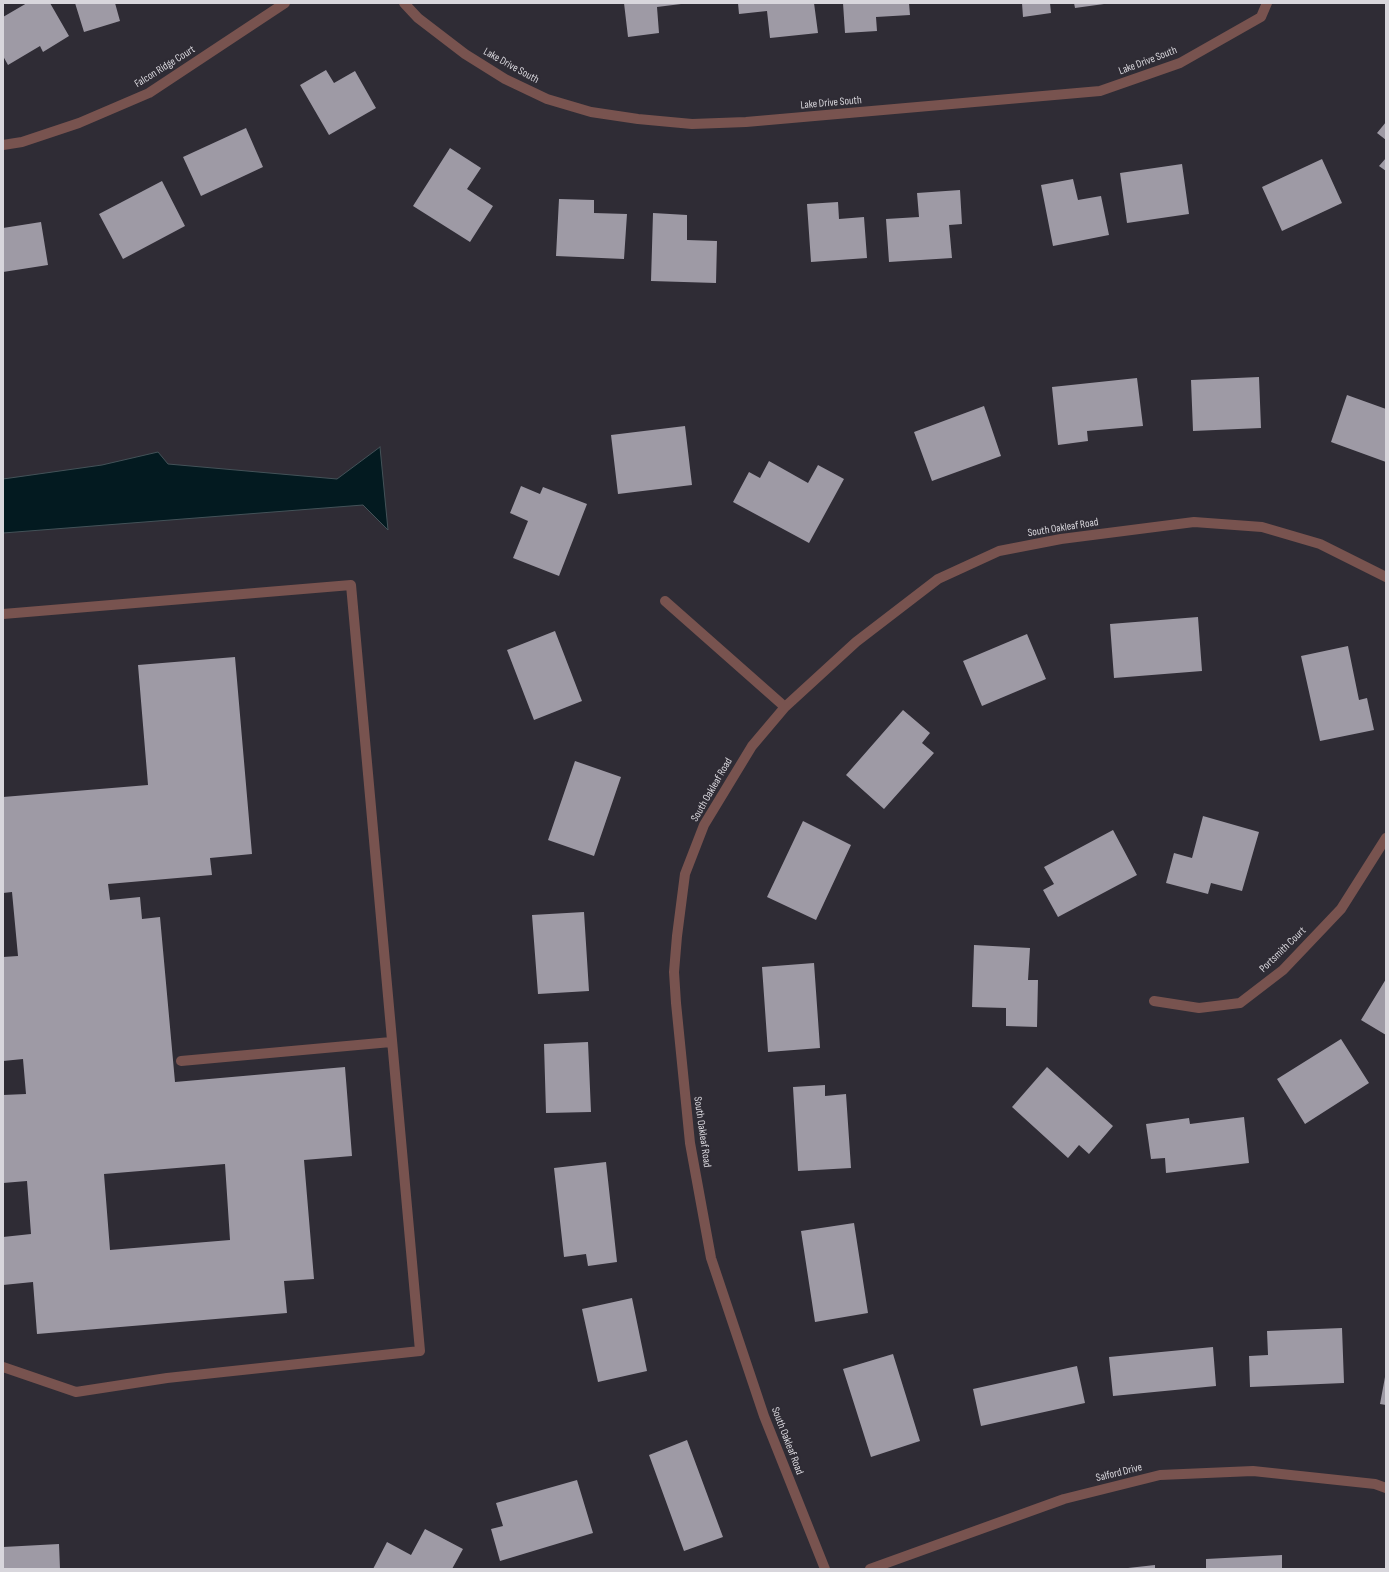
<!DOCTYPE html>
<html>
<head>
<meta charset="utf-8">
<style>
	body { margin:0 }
	#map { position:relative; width:1389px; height:1572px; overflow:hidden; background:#2f2c35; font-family:"Sofia Sans Condensed",sans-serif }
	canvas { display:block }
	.frame { position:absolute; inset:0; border:4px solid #d8d6dc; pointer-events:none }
</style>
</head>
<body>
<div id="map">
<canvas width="1389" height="1572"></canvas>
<div class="frame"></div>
</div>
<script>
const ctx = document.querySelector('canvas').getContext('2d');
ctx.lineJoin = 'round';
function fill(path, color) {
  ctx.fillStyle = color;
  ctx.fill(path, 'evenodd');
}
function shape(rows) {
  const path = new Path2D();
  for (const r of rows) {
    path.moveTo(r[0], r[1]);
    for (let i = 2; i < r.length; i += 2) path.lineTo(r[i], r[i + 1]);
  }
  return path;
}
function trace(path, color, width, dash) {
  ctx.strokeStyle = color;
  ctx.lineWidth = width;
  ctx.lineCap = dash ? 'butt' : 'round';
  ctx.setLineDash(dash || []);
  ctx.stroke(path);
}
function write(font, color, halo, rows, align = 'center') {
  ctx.font = font + ' "Sofia Sans Condensed",sans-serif';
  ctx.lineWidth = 4;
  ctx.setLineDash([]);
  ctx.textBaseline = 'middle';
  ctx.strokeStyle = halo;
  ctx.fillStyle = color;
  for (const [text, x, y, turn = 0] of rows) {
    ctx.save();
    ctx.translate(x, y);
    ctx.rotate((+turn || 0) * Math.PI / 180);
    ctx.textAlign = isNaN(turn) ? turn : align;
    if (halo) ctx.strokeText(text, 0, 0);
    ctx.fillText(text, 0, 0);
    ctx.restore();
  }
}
const water = shape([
	[380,447,388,530,363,505,3,533,3,479,102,465,158,452,168,464,337,479,380,447]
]);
const building = shape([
	[27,3,50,3,69,36,43,52,40,46,8,65,3,56,3,17],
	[75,3,115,3,120,21,84,32],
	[624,3,681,3,681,4,657,7,659,33,628,37],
	[738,3,814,3,818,33,770,38,767,11,739,14],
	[843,3,909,3,910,15,876,17,877,31,845,33],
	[1022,3,1050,3,1051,13,1023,17],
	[1074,3,1104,3,1104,4,1075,8],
	[326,70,334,83,355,71,376,108,329,135,300,85],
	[1386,122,1386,140,1377,133],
	[246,128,263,167,201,196,183,157],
	[450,148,481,168,467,189,493,206,470,242,413,206],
	[1386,158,1386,171,1379,166],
	[1322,159,1342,203,1282,231,1262,187],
	[1182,164,1189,214,1127,223,1120,173],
	[1073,179,1078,200,1101,196,1109,235,1053,246,1041,185],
	[162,181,185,226,123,259,99,214],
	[960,190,962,224,949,225,952,258,889,262,886,219,919,217,917,193],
	[559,199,594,200,594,213,627,214,624,259,556,256],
	[838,202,839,219,864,217,867,258,811,262,807,204],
	[653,213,687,215,687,240,717,241,716,283,651,281],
	[41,222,48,265,3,272,3,228],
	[1259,377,1261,428,1193,431,1191,380],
	[1137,378,1143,426,1087,431,1088,441,1058,445,1052,387],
	[1347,395,1386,409,1386,462,1331,442],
	[984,406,1001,456,932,481,914,432],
	[685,426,692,485,618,494,611,435],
	[769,461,808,483,818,465,844,479,809,543,733,502,749,472,760,478],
	[521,486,540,494,543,487,587,504,559,576,513,558,528,521,510,513],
	[1198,617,1202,671,1114,678,1110,624],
	[555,631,582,701,534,720,507,650],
	[1027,634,1046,679,982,706,963,661],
	[1348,646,1359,700,1367,698,1374,730,1320,741,1301,656],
	[235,657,252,854,210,858,212,875,108,884,110,900,140,897,142,919,160,917,175,1082,345,1067,352,1156,304,1160,314,1279,284,1281,287,1313,37,1334,33,1282,3,1285,3,1237,31,1234,27,1181,3,1183,3,1095,26,1094,23,1059,3,1061,3,957,18,956,12,892,3,893,3,797,148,785,138,665],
	[225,1164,230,1240,110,1250,104,1174],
	[903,710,930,733,922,743,934,753,884,809,846,775],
	[575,761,621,777,594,856,548,840],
	[1203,816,1259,832,1242,891,1211,883,1208,894,1166,883,1174,853,1192,858],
	[803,821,851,845,816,920,767,897],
	[1113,830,1137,875,1058,917,1043,890,1054,884,1044,867],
	[584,912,589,991,538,994,532,915],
	[974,945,1030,948,1028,980,1038,980,1037,1027,1006,1026,1006,1008,972,1007],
	[814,963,820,1048,768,1052,762,967],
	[1386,979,1386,1035,1361,1020],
	[1341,1039,1369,1083,1305,1124,1277,1079],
	[588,1042,591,1112,546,1113,544,1044],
	[1047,1067,1113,1126,1089,1154,1079,1145,1068,1158,1012,1107],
	[825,1085,825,1096,846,1094,851,1168,798,1171,793,1087],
	[1244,1117,1249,1163,1166,1173,1165,1158,1151,1159,1146,1124,1189,1118,1190,1124],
	[606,1162,617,1262,588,1266,586,1254,564,1257,554,1168],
	[854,1223,868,1313,815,1322,801,1231],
	[632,1298,647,1371,598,1382,582,1309],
	[1342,1328,1344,1383,1250,1387,1249,1356,1268,1355,1267,1331],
	[1213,1347,1216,1386,1113,1396,1109,1357],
	[893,1354,920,1441,871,1457,843,1369],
	[1077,1366,1085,1403,981,1426,973,1389],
	[1385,1377,1386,1377,1386,1405,1380,1404],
	[687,1440,723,1537,684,1551,649,1455],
	[577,1480,593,1533,500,1561,491,1529,503,1526,496,1503],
	[425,1529,463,1549,452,1569,373,1569,387,1542,411,1555],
	[59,1544,60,1569,3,1569,3,1547],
	[1282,1555,1282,1569,1206,1569,1206,1559],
	[1155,1565,1155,1569,1128,1569,1128,1568]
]);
const service = shape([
	[3,614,351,585,420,1351,167,1378,76,1392,3,1367],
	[181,1061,391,1042]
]);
const minor = shape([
	[404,3,418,18,465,54,505,79,547,99,591,112,638,119,692,124,746,122,1100,91,1180,63,1261,17,1267,3],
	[3,145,22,142,79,123,149,93,285,3],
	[665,601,785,707],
	[1154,1001,1199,1008,1240,1003,1283,970,1341,909,1386,838],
	[825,1569,764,1416,711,1258,690,1143,676,1003,674,972,677,936,685,874,704,825,752,746,785,707,856,642,938,579,999,551,1061,539,1194,522,1262,527,1320,544,1386,577],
	[870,1569,1064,1499,1160,1475,1253,1471,1375,1484,1386,1488]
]);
const streetNames = [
	["Lake Drive South",1148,61,-21],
	["Lake Drive South",511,66,29],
	["Falcon Ridge Court",165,67,-32],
	["Lake Drive South",831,103,-5],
	["South Oakleaf Road",1063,528,-9],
	["South Oakleaf Road",712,790,-60],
	["Portsmith Court",1283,950,-44],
	["South Oakleaf Road",702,1132,82],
	["South Oakleaf Road",787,1441,69],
	["Salford Drive",1119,1473,-14]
];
fill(water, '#031a20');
trace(water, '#435258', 1);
fill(building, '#9e9aa5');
trace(service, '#78534f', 10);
trace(minor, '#78534f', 10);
write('11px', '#d8d6dc', '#2f2c35', streetNames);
</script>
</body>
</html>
